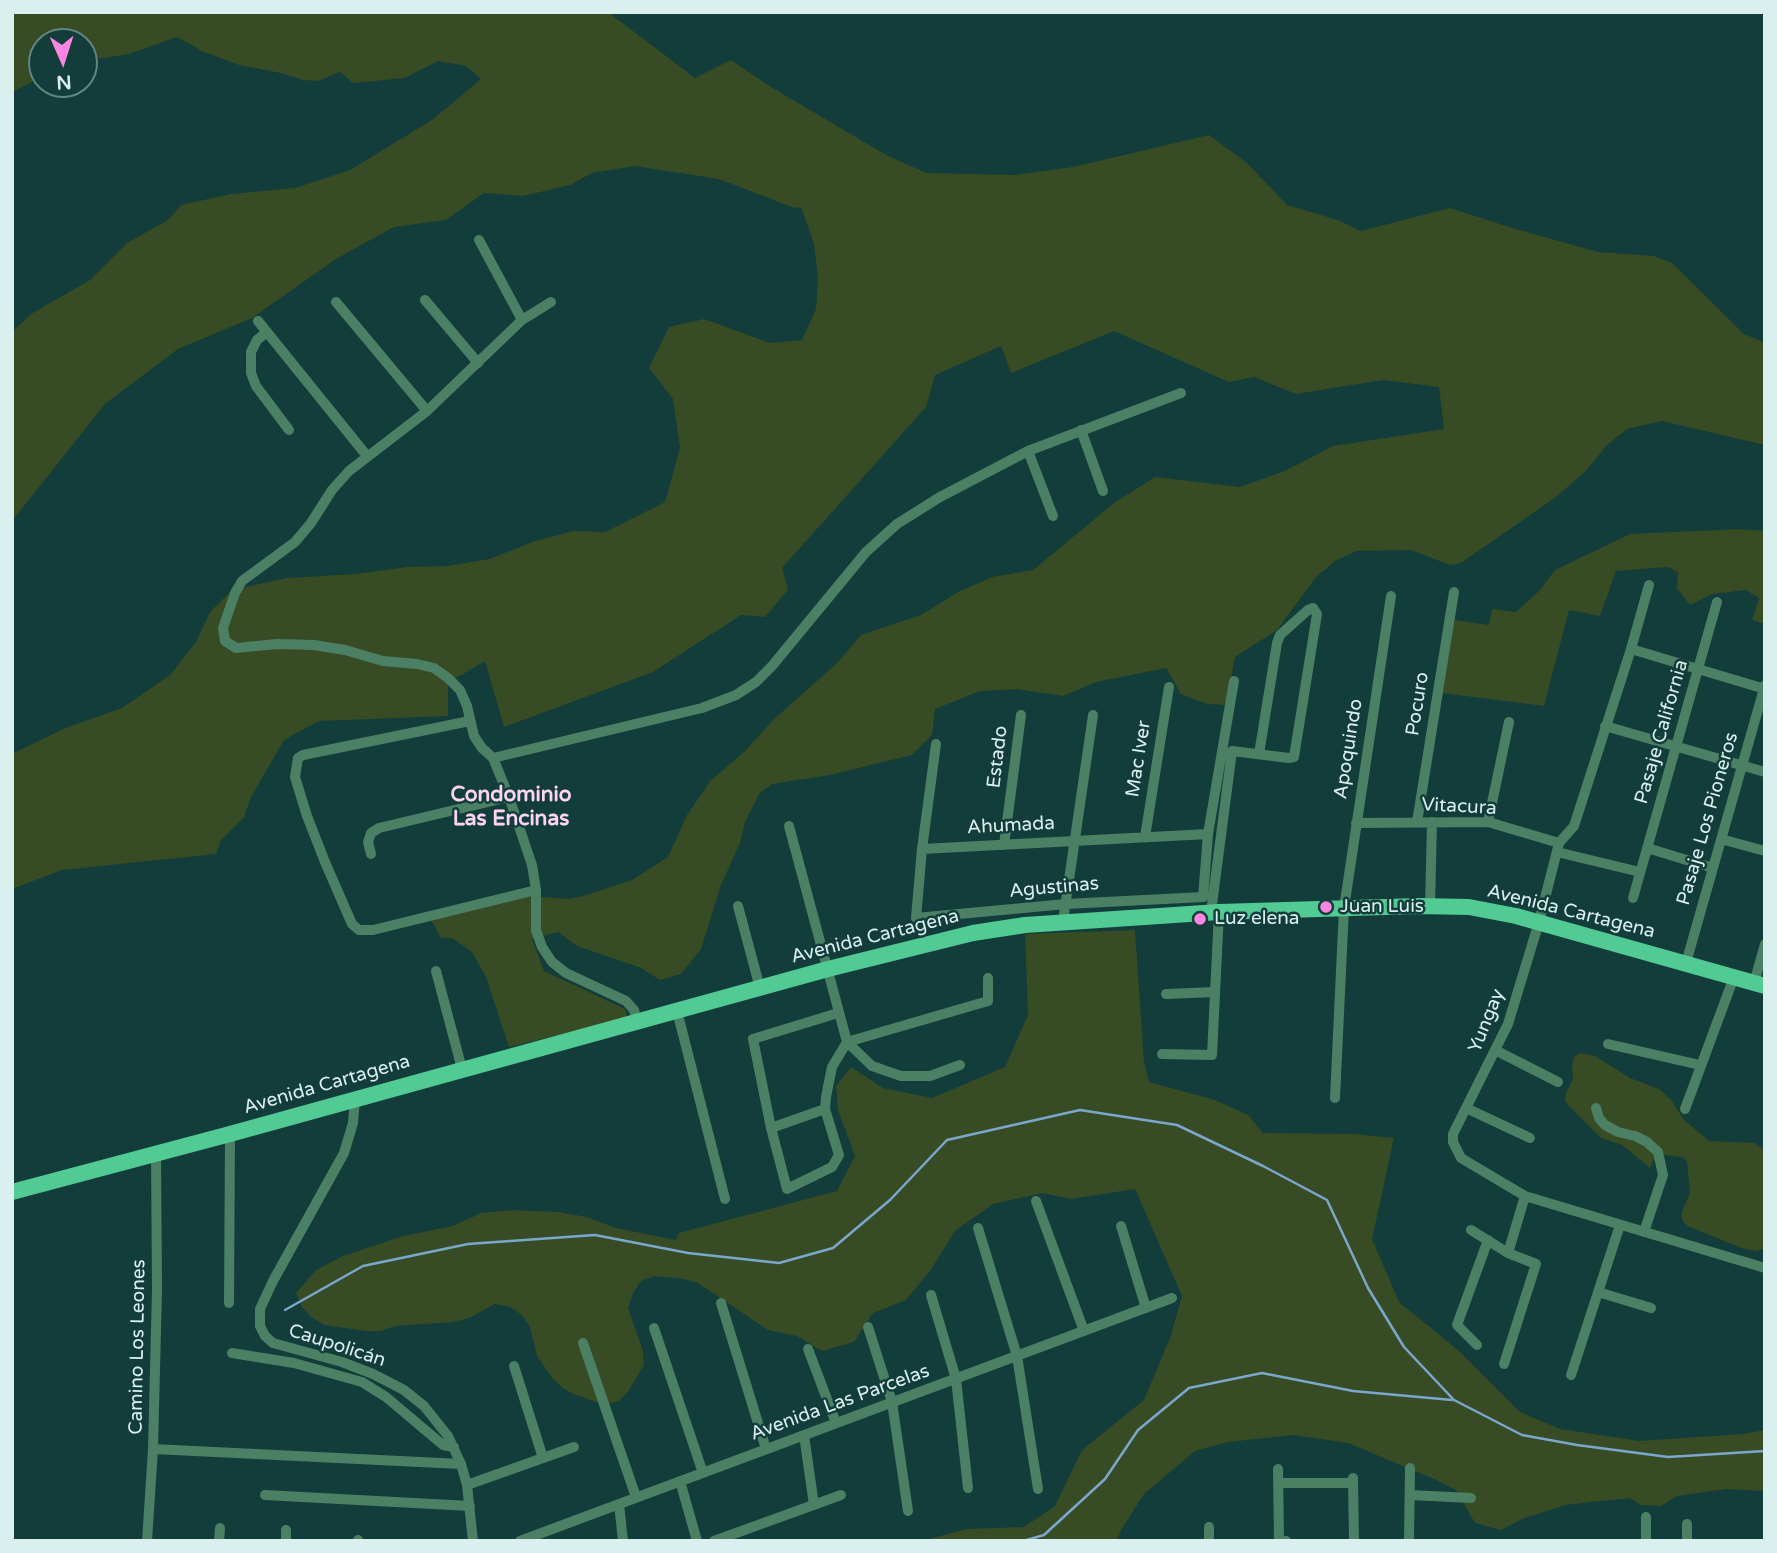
<!DOCTYPE html>
<html>
<head>
<meta charset="utf-8">
<style>
	body { margin:0 }
	#map { position:relative; width:1777px; height:1553px; overflow:hidden; background:#123d3a; font-family:"Varela Round",sans-serif }
	canvas { display:block }
	.frame { position:absolute; inset:0; border:14px solid #daf0ee; pointer-events:none }
	.north { position:absolute; left:28px; top:28px; width:70px; height:70px; box-sizing:border-box; background:#123d3a; border:2px solid #628582; border-radius:50%; rotate:177deg; font-size:19px; font-weight:700; line-height:28px; text-align:center; color:#daf0ee }
	.north::after { content:''; display:block; margin:auto; width:24px; height:32px; background:#fd86e2; clip-path:polygon(50% 0,100% 100%,50% 72%,0 100%) }
</style>
</head>
<body>
<div id="map">
<canvas width="1777" height="1553"></canvas>
<div class="frame"></div>
<div class="north">N</div>
</div>
<script>
const ctx = document.querySelector('canvas').getContext('2d');
ctx.lineJoin = 'round';
function fill(path, color) {
  ctx.fillStyle = color;
  ctx.fill(path, 'evenodd');
}
function shape(rows) {
  const path = new Path2D();
  for (const r of rows) {
    path.moveTo(r[0], r[1]);
    for (let i = 2; i < r.length; i += 2) path.lineTo(r[i], r[i + 1]);
  }
  return path;
}
function trace(path, color, width, dash) {
  ctx.strokeStyle = color;
  ctx.lineWidth = width;
  ctx.lineCap = dash ? 'butt' : 'round';
  ctx.setLineDash(dash || []);
  ctx.stroke(path);
}
function write(font, color, halo, rows, align = 'center') {
  ctx.font = font + ' "Varela Round",sans-serif';
  ctx.lineWidth = 5;
  ctx.setLineDash([]);
  ctx.textBaseline = 'middle';
  ctx.strokeStyle = halo;
  ctx.fillStyle = color;
  for (const [text, x, y, turn = 0] of rows) {
    ctx.save();
    ctx.translate(x, y);
    ctx.rotate((+turn || 0) * Math.PI / 180);
    ctx.textAlign = isNaN(turn) ? turn : align;
    if (halo) ctx.strokeText(text, 0, 0);
    ctx.fillText(text, 0, 0);
    ctx.restore();
  }
}
const green = shape([
	[12,12,608,12,695,78,731,60,771,87,888,156,927,173,1014,175,1073,167,1209,135,1247,163,1287,205,1338,220,1361,231,1450,208,1509,227,1598,252,1654,256,1672,263,1744,334,1765,343,1765,445,1662,421,1627,429,1606,446,1586,471,1556,497,1461,563,1450,565,1411,550,1356,551,1335,561,1316,577,1277,630,1235,657,1228,695,1224,705,1207,704,1181,694,1166,668,1096,682,1063,696,1016,689,980,691,935,709,932,735,912,755,830,775,772,784,759,794,745,822,740,843,721,885,701,949,681,974,660,980,641,968,577,946,558,932,532,939,544,971,625,1009,628,1018,509,1047,486,977,472,952,452,938,441,938,431,920,529,896,568,899,583,896,632,880,668,857,687,815,711,780,744,752,773,720,836,664,861,635,921,615,958,592,992,577,1033,570,1114,503,1155,477,1240,487,1287,470,1333,446,1444,429,1439,387,1383,380,1296,394,1254,377,1229,382,1114,331,1011,373,1001,346,935,375,926,407,782,568,788,590,765,617,741,615,653,672,504,727,485,661,448,683,448,716,319,721,284,740,251,797,244,817,221,840,216,854,62,870,12,889,12,754,63,729,122,708,170,675,196,642,210,612,232,590,287,578,356,574,407,567,447,566,490,559,535,541,574,531,605,532,665,502,680,448,673,399,649,368,669,327,704,319,770,343,802,340,816,309,818,278,814,244,801,207,794,208,719,179,634,166,592,173,570,185,523,196,484,193,446,220,394,227,336,259,252,318,178,349,105,404,12,521,12,332,31,314,90,280,127,243,168,220,181,205,231,194,295,188,350,170,432,120,481,79,466,66,438,61,405,78,353,83,340,72,318,81,303,80,281,73,239,65,202,51,177,37,129,54,84,61,84,42,42,42,42,77,12,92],
	[1739,529,1765,531,1765,624,1752,620,1759,598,1746,590,1712,594,1690,605,1677,588,1678,572,1668,567,1616,571,1600,616,1569,610,1544,706,1442,693,1454,620,1489,625,1492,609,1516,612,1539,591,1555,570,1630,534],
	[1135,930,1144,1062,1149,1082,1215,1100,1248,1115,1263,1133,1354,1134,1394,1138,1372,1239,1399,1302,1459,1351,1520,1412,1560,1429,1640,1441,1743,1434,1765,1430,1765,1491,1726,1489,1677,1496,1661,1506,1641,1505,1629,1498,1565,1505,1522,1519,1501,1530,1475,1523,1456,1490,1434,1479,1348,1443,1293,1435,1228,1442,1195,1451,1144,1494,1121,1530,1117,1541,921,1541,967,1529,1024,1527,1055,1506,1082,1450,1144,1400,1170,1338,1182,1296,1135,1189,1071,1199,1042,1193,993,1204,955,1231,930,1271,906,1300,873,1313,854,1342,822,1351,797,1336,768,1330,698,1283,684,1279,655,1276,641,1281,633,1293,628,1308,643,1351,644,1365,629,1390,619,1401,605,1405,576,1395,564,1389,553,1379,537,1356,530,1327,522,1315,510,1307,495,1304,469,1318,453,1322,395,1326,381,1331,366,1331,324,1325,311,1317,302,1307,296,1293,316,1270,343,1256,403,1236,453,1226,481,1213,512,1210,558,1212,587,1217,616,1228,676,1240,679,1233,837,1191,855,1156,838,1110,836,1086,851,1067,883,1088,932,1098,1005,1067,1028,1015,1025,934],
	[1580,1053,1595,1056,1630,1078,1661,1090,1672,1101,1684,1120,1709,1141,1754,1143,1765,1151,1765,1248,1756,1251,1741,1248,1688,1226,1683,1221,1681,1214,1690,1193,1687,1162,1682,1157,1663,1155,1653,1161,1650,1168,1622,1145,1601,1138,1570,1107,1565,1101,1566,1093,1573,1079,1572,1065,1574,1057]
]);
const stream = shape([
	[285,1310,363,1266,468,1244,595,1235,688,1253,779,1263,833,1248,890,1200,947,1140,1080,1110,1177,1125,1263,1166,1327,1200,1368,1288,1404,1347,1454,1400,1522,1435,1577,1445,1668,1457,1765,1451],
	[1023,1541,1044,1535,1105,1479,1138,1430,1189,1388,1262,1373,1353,1391,1452,1400]
]);
const minor = shape([
	[479,240,522,320],
	[425,300,478,363],
	[336,302,427,411],
	[258,321,367,456],
	[267,332,257,340,251,352,251,373,256,386,289,430],
	[1081,430,1103,491],
	[1028,451,1053,516],
	[1649,585,1631,649,1574,826,1559,843,1539,922,1508,1024,1453,1134,1453,1142,1461,1158,1525,1196,1765,1268],
	[1631,649,1765,689],
	[470,721,303,755,298,758,295,777,307,816,325,862,352,924,359,930,373,930,536,890],
	[1605,726,1765,772],
	[936,744,922,849,1208,834],
	[493,758,482,748,474,736,467,706,460,690,448,678,434,668,417,664,383,661,345,650,314,645,277,644,236,648,225,641,223,628,235,593,242,581,295,542,311,523,332,490,349,471,427,411,522,320,551,302],
	[1417,822,1454,592],
	[1488,822,1509,722],
	[1356,823,1488,822,1559,843],
	[789,826,847,1042,832,1067,826,1097,825,1109,839,1155,832,1167,787,1189,771,1128,753,1039,838,1013],
	[1145,837,1169,687],
	[1721,839,1765,851],
	[1004,845,1021,715],
	[1647,848,1713,868],
	[922,849,916,918,1066,904,1203,897,1208,834,1234,681],
	[1557,852,1640,872],
	[371,854,368,842,371,833,379,828,509,797],
	[1633,898,1717,602],
	[738,906,760,988],
	[1430,906,1432,822],
	[1211,912,1232,751,1289,758,1294,757,1317,614,1313,608,1308,610,1280,635,1277,643,1259,754],
	[1063,921,1093,715],
	[1686,963,1765,685],
	[436,971,462,1069],
	[1754,983,1765,944],
	[1166,994,1215,992],
	[677,1011,725,1199],
	[637,1022,634,1010,626,1001,566,973,552,962,542,947,536,930,536,890,532,865,509,797,493,758,702,708,736,695,756,682,772,666,866,552,897,524,940,497,1028,451,1181,393],
	[847,1042,988,1001,988,978],
	[847,1042,872,1066,901,1076,930,1076,960,1065],
	[1608,1044,1700,1065],
	[1495,1050,1558,1082],
	[1162,1054,1212,1055,1219,912],
	[1335,1098,1344,908,1391,596],
	[355,1099,353,1123,344,1153,273,1281,260,1309,260,1326,265,1336,273,1343,342,1362,373,1374,404,1390,424,1406,448,1436,461,1464,467,1485,473,1541],
	[1466,1108,1530,1138],
	[1596,1108,1599,1118,1605,1125,1618,1132,1635,1136,1647,1142,1658,1152,1663,1175,1644,1232],
	[1685,1109,1734,977],
	[771,1128,825,1109],
	[1036,1201,1084,1331],
	[1121,1226,1146,1308],
	[978,1228,1017,1356,1038,1489],
	[1471,1230,1508,1253],
	[1598,1292,1651,1308],
	[931,1295,956,1379,968,1488],
	[229,1303,230,1134],
	[721,1303,766,1449],
	[868,1327,892,1402,908,1511],
	[654,1328,703,1473],
	[583,1343,636,1497],
	[1477,1345,1457,1325,1488,1240],
	[808,1349,836,1423],
	[232,1353,294,1363,362,1382,386,1397,443,1445,454,1447],
	[1504,1364,1536,1264,1508,1253,1525,1196],
	[514,1366,543,1458],
	[1571,1375,1620,1225],
	[804,1435,814,1505],
	[153,1449,461,1464],
	[1278,1469,1279,1541,1286,1541],
	[1353,1478,1354,1541],
	[680,1481,697,1541],
	[1278,1483,1353,1483],
	[467,1485,574,1447],
	[265,1495,470,1506],
	[1410,1495,1471,1498],
	[619,1504,623,1541],
	[1646,1517,1646,1541],
	[1687,1524,1687,1541],
	[1209,1527,1209,1541],
	[147,1541,153,1449,157,1289,156,1153],
	[219,1541,220,1528],
	[286,1541,286,1530],
	[358,1541,358,1540],
	[520,1541,1172,1298],
	[714,1541,841,1495],
	[1409,1541,1410,1468]
]);
const primary = shape([
	[12,1192,230,1134,828,969,973,933,1025,925,1219,912,1419,906,1469,907,1516,916,1765,986]
]);
const markers = [
	[1326,907,7,"#fd86e2"],
	[1200,919,7,"#fd86e2"]
];
const streetNames = [
	["Pocuro",1418,704,-81],
	["Pasaje California",1662,732,-74],
	["Apoquindo",1349,749,-81],
	["Estado",998,757,-83],
	["Mac Iver",1139,759,-81],
	["Vitacura",1459,807,3],
	["Pasaje Los Pioneros",1708,819,-74],
	["Ahumada",1011,826,-3],
	["Agustinas",1054,888,-5],
	["Avenida Cartagena",1571,912,14],
	["Avenida Cartagena",875,937,-14],
	["Yungay",1487,1021,-68],
	["Avenida Cartagena",327,1085,-16],
	["Caupolicán",337,1346,18],
	["Camino Los Leones",138,1347,-89],
	["Avenida Las Parcelas",840,1403,-20]
];
const poiNames = [
	["Juan Luis",1340,907],
	["Luz elena",1214,919]
];
const neighbourhoodNames = [
	["Condominio",511,795],
	["Las Encinas",511,819]
];
fill(green, '#374b25');
trace(stream, '#7ba7cc', 2.5);
trace(minor, '#4b8065', 10);
trace(primary, '#52ca94', 16);
for (const [x, y, r, color] of markers) {
  const dot = new Path2D();
  dot.arc(x, y, r, 0, 2 * Math.PI);
  ctx.fillStyle = color;
  ctx.fill(dot);
  trace(dot, '#123d3a', 2.5);
}
write('19px', '#daf0ee', '#123d3a', streetNames);
write('19px', '#daf0ee', '#123d3a', poiNames, 'left');
write('bold 21px', '#fdd4f1', '#123d3a', neighbourhoodNames);
</script>
</body>
</html>
